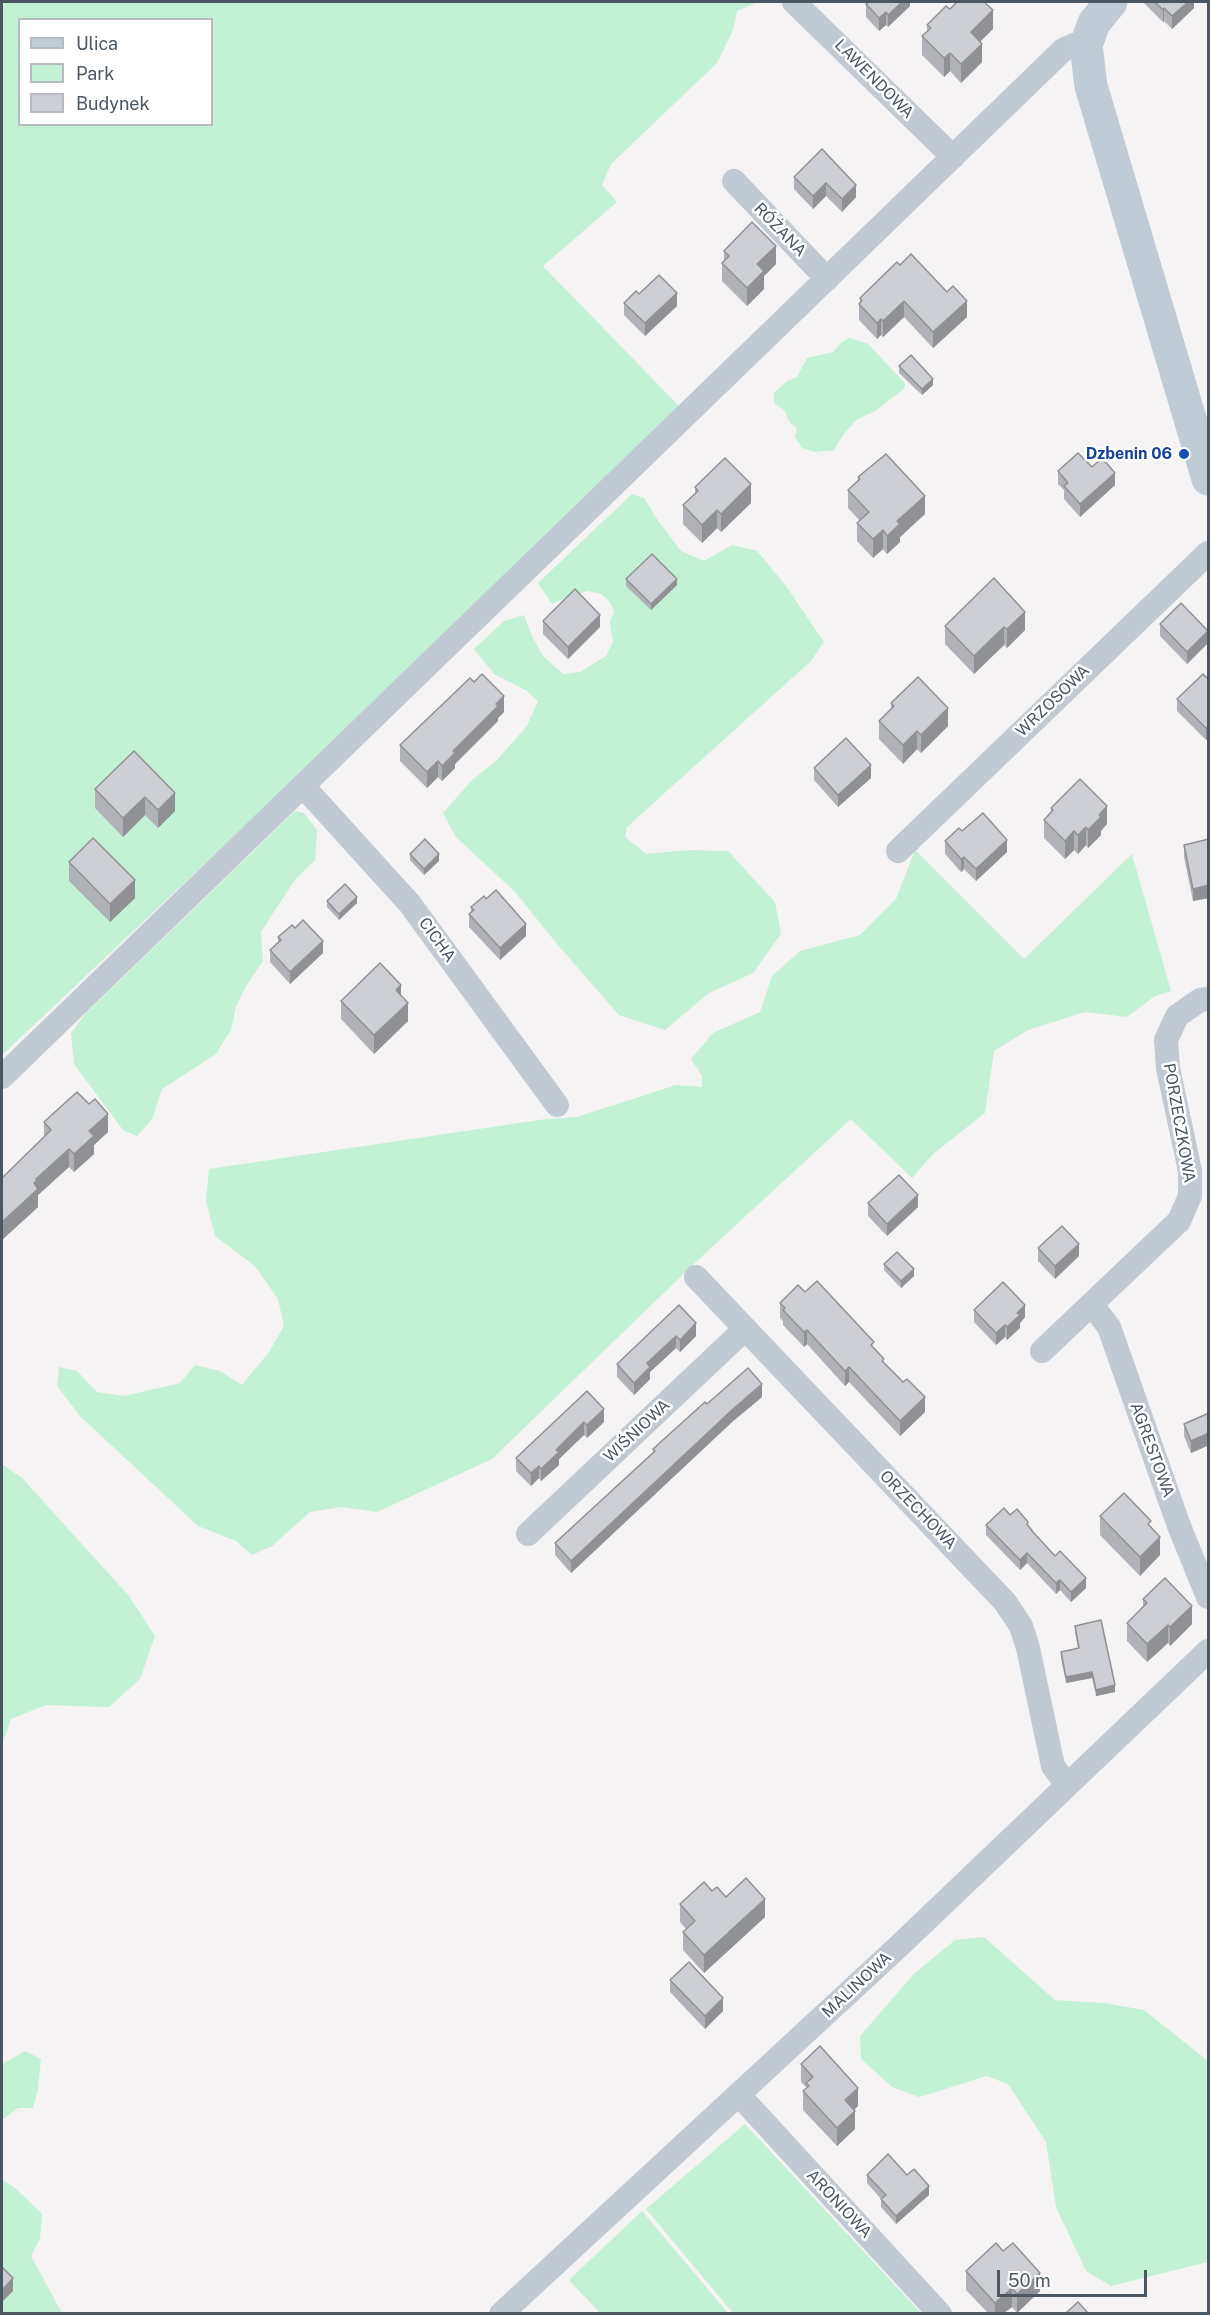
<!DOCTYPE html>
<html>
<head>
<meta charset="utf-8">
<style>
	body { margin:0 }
	#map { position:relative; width:1210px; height:2315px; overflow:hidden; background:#f5f3f3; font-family:"Public Sans",sans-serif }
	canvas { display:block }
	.frame { position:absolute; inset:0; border:3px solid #4a5661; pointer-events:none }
	.legend { position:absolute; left:18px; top:18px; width:195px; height:108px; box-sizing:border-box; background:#fff; border:2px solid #b7bbc0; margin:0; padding:8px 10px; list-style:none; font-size:18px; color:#4a5661 }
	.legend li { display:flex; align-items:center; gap:12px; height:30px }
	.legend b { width:30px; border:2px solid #b7bbc0 }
	.scale { position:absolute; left:997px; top:2270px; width:150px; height:27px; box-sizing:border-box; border:3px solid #4a5661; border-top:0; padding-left:8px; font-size:18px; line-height:21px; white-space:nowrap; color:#4a5661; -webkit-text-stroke:4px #fff; paint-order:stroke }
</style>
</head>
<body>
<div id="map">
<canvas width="1210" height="2315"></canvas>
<div class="frame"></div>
<ul class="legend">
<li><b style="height:8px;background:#c1cbd6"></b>Ulica</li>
<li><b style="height:16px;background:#c3f1d5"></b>Park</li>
<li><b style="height:16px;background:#cdcfd5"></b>Budynek</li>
</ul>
<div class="scale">50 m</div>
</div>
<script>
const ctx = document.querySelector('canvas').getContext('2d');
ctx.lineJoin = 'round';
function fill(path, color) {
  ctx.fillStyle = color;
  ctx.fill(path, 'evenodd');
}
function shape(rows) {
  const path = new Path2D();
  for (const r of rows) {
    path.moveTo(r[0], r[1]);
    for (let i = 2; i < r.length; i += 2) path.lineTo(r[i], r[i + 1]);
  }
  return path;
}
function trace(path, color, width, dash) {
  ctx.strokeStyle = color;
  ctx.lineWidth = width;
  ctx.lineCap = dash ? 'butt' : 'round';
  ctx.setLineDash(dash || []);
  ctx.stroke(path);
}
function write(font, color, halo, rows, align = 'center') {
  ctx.font = font + ' "Public Sans",sans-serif';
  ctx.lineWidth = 5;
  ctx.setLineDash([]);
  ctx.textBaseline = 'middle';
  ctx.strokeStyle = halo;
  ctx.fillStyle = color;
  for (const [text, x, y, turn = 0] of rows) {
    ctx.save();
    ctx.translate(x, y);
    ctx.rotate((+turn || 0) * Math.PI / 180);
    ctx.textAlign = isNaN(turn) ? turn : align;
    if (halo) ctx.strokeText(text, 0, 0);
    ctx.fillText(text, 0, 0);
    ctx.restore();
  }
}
const green = shape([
	[2,2,758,2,737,11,733,30,717,63,611,164,602,185,617,202,543,266,679,406,302,772,2,1055],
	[20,20,212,20,212,124,20,124],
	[849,338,868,344,905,383,904,389,875,411,856,420,843,435,834,450,815,452,802,448,795,437,797,428,790,423,784,410,774,403,774,393,787,381,797,377,807,358,833,352,842,342],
	[632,494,644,498,659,522,681,551,704,561,732,545,757,551,786,586,824,642,811,661,627,827,625,837,646,854,689,850,728,851,775,902,781,934,753,973,709,993,665,1030,619,1015,557,944,515,892,456,837,443,813,472,780,497,760,527,726,538,701,527,691,494,674,474,649,504,621,524,615,532,636,543,656,563,674,580,672,606,656,613,642,610,622,614,611,609,601,601,594,588,591,570,596,552,604,538,583],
	[295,811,304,813,317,830,315,860,294,881,261,932,263,961,246,986,236,1007,231,1030,216,1054,162,1089,152,1119,137,1136,123,1130,74,1064,71,1033,85,1014],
	[915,850,1024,959,1132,854,1171,991,1155,996,1127,1017,1085,1012,1028,1030,994,1051,985,1113,933,1154,912,1178,851,1119,699,1259,492,1459,377,1512,341,1507,310,1512,272,1546,252,1555,236,1541,198,1526,80,1416,57,1386,59,1367,77,1371,97,1392,124,1396,180,1383,195,1365,220,1371,242,1385,269,1352,284,1326,278,1299,255,1266,215,1236,206,1200,209,1169,546,1119,577,1117,676,1085,702,1087,702,1076,691,1059,713,1033,760,1012,772,976,800,951,860,935,896,899],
	[2,1464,22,1478,129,1596,155,1636,140,1679,109,1707,46,1705,11,1719,2,1745],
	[984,1937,1055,2000,1104,2003,1144,2010,1208,2061,1208,2262,1111,2286,1086,2271,1056,2207,1046,2142,1008,2084,987,2076,919,2097,892,2087,861,2059,860,2036,914,1974,955,1940],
	[25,2051,41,2059,38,2089,33,2108,18,2108,2,2120,2,2064],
	[745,2124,921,2313,733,2313,646,2209],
	[2,2180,14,2187,42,2214,40,2239,31,2256,62,2313,2,2313],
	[642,2211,728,2313,600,2313,569,2280]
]);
const street = shape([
	[794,2,953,157],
	[734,181,827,279],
	[303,786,410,904,557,1105],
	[898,851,1208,553],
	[2,1077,1063,50,1074,45,1086,45],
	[696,1277,1005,1602,1021,1626,1028,1648,1053,1766,1066,1784],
	[1092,1305,1109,1327,1179,1526,1208,1597],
	[1042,1351,1179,1221,1190,1196,1190,1171,1168,1068,1166,1040,1177,1016,1200,1000,1208,999],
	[528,1534,745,1329],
	[739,2095,940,2314],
	[501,2314,899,1946,1208,1651]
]);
const secondary = shape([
	[1111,2,1094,23,1086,45,1091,86,1208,479]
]);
const wall = shape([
	[910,2,910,6,888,27,886,25,879,31,866,17,866,4],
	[1143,2,1194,2,1194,8,1172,29,1164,21,1163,22],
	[950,9,993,29,980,41,982,62,961,83,950,71,944,77,922,55,922,36,927,31,927,25],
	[822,149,856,197,842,212,826,196,813,209,794,189,794,177],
	[724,251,776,264,764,276,764,289,747,306,722,281,722,263,724,261],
	[900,265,967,317,933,348,904,317,883,337,881,335,877,339,859,320,859,304,860,303,860,298],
	[639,294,677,306,645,336,624,315,624,303],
	[899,366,933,385,922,395,899,373],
	[1092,467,1115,485,1080,517,1064,499,1064,490,1058,484,1058,471],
	[858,477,925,514,900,537,900,542,887,554,883,549,873,558,857,541,857,523,860,521,848,508,848,490,858,480],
	[695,487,751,503,721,532,717,528,702,543,683,524,683,505,695,494],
	[626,579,677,585,651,610,626,586],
	[1025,612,1025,630,1007,648,1004,645,974,674,945,644,945,626],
	[543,621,600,627,568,659,543,634],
	[1160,624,1208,643,1187,664,1160,636],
	[1209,680,1209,738,1206,740,1177,711,1177,699],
	[891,703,948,726,921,753,917,749,903,764,879,739,879,721,891,709],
	[504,712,498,718,498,721,455,764,455,768,442,781,438,777,427,788,400,761,400,745],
	[134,751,175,811,158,828,145,815,123,837,95,808,95,789],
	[814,768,871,778,838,807,814,780],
	[1051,808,1107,824,1101,831,1101,835,1088,848,1086,845,1078,854,1074,850,1065,859,1044,838,1044,820,1051,813],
	[962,831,1007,852,976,881,964,869,961,872,945,854,945,841],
	[1209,839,1209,898,1193,901,1184,857,1184,845],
	[410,854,439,861,424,875,410,860],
	[69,862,135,898,110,922,69,881],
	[327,901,357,903,339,920,327,907],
	[471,907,526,936,500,960,469,927,469,914,471,913],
	[278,937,323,953,290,984,270,962,270,950,278,942],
	[401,995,408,1021,374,1054,341,1019,341,1001],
	[44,1122,108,1132,94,1145,94,1154,74,1172,69,1167,38,1195,38,1207,2,1240,44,1138],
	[868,1203,918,1207,887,1236,868,1216],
	[1038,1248,1079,1256,1055,1279,1038,1261],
	[884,1264,914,1276,901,1288,884,1270],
	[805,1292,874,1348,884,1362,925,1412,900,1436,849,1382,845,1386,807,1344,804,1347,783,1325,783,1321,780,1318,780,1303],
	[679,1305,696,1336,680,1352,676,1348,650,1372,650,1379,634,1395,617,1377,617,1364],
	[974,1310,1025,1317,1020,1323,1020,1328,1007,1340,1005,1337,996,1345,974,1322],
	[587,1391,604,1422,587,1438,584,1435,559,1459,559,1465,541,1481,539,1478,531,1486,516,1471,516,1458],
	[762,1397,732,1422,571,1573,555,1555,555,1543,653,1452,653,1449,707,1404],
	[1209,1413,1209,1445,1191,1453,1184,1436,1184,1424],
	[1010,1515,1028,1526,1033,1532,1086,1588,1071,1602,1060,1590,1056,1594,1027,1563,1020,1570,986,1535,986,1525],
	[1100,1516,1160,1555,1140,1576,1100,1535],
	[1143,1599,1192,1624,1170,1646,1168,1643,1147,1662,1127,1641,1127,1623,1143,1607],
	[1075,1626,1115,1692,1096,1696,1092,1678,1066,1683,1061,1658,1061,1652,1078,1648,1075,1632],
	[712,1891,726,1897,765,1917,704,1973,683,1950,683,1932,686,1929,680,1922,680,1904],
	[670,1980,723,2011,705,2029,670,1992],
	[801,2064,858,2106,854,2110,855,2129,837,2146,803,2110,803,2091,806,2089,806,2087,801,2082],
	[867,2175,907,2175,929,2195,896,2224,881,2207,881,2199,867,2183],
	[966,2271,1040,2291,1017,2313,1012,2307,1004,2313,988,2313,966,2290]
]);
const shadedWall = shape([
	[902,2,910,2,910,6,888,27,888,15],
	[1188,2,1194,2,1194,8,1172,29,1172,16],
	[1164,8,1164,21,1163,22,1163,10],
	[993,10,993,29,971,51,971,32],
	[886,12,886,25,879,31,879,18],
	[982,44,982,62,961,83,961,64],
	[950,53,950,71,944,77,944,58],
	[826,183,826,196,813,209,813,196],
	[856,185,856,197,842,212,842,199],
	[776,246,776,264,764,276,764,289,747,306,747,288,757,264],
	[677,293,677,306,645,336,645,323],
	[904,301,904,317,883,337,883,321],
	[967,301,967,317,933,348,933,332],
	[881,319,881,335,877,339,877,323],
	[933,379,933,385,922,395,922,389],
	[1115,473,1115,485,1080,517,1080,504],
	[751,484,751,503,721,532,721,514],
	[925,496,925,514,900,537,900,542,887,554,887,536,897,521],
	[717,510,717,528,702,543,702,525],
	[883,530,883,549,873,558,873,539],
	[677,579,677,585,651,610,651,604],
	[1025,612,1025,630,1007,648,1007,629],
	[600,615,600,627,568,659,568,647],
	[1004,627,1004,645,974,674,974,656],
	[1208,631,1208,643,1187,664,1187,652],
	[504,696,504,712,498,718,498,721,455,764,455,768,442,781,442,766,453,751],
	[948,708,948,726,921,753,921,735],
	[1209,726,1209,738,1206,740,1206,728],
	[917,731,917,749,903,764,903,745],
	[438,761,438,777,427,788,427,772],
	[871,765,871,778,838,807,838,795],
	[175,793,175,811,158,828,158,810],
	[145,797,145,815,123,837,123,818],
	[1107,806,1107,824,1101,831,1101,835,1088,848,1088,830,1099,815],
	[1086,827,1086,845,1078,854,1078,835],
	[1074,831,1074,850,1065,859,1065,841],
	[1007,840,1007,852,976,881,976,869],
	[439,854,439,861,424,875,424,869],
	[964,857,964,869,961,872,961,859],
	[135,880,135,898,110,922,110,904],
	[1209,885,1209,898,1193,901,1193,889],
	[357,897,357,903,339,920,339,914],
	[526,924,526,936,500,960,500,948],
	[323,941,323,953,290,984,290,972],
	[401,985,401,1003,396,990],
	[408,1003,408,1021,374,1054,374,1035],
	[108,1114,108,1132,94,1145,94,1154,74,1172,74,1154,89,1131],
	[69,1149,69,1167,38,1195,38,1207,2,1240,2,1222,34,1183,36,1179],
	[918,1195,918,1207,887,1236,887,1224],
	[1079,1244,1079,1256,1055,1279,1055,1266],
	[914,1269,914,1276,901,1288,901,1281],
	[1025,1305,1025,1317,1020,1323,1020,1328,1007,1340,1007,1327,1017,1313],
	[696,1323,696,1336,680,1352,680,1340],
	[1005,1325,1005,1337,996,1345,996,1333],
	[807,1330,807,1344,804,1347,804,1332],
	[676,1336,676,1348,650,1372,650,1379,634,1395,634,1383,647,1363],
	[849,1367,849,1382,845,1386,845,1371],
	[762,1384,762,1397,732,1422,571,1573,571,1561,732,1410],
	[925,1397,925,1412,900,1436,900,1421],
	[604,1409,604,1422,587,1438,587,1425],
	[584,1422,584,1435,559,1459,559,1465,541,1481,541,1469,556,1450],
	[1209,1433,1209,1445,1191,1453,1191,1441],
	[539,1466,539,1478,531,1486,531,1473],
	[1160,1537,1160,1555,1140,1576,1140,1557],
	[1027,1553,1027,1563,1020,1570,1020,1560],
	[1086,1578,1086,1588,1071,1602,1071,1592],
	[1060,1580,1060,1590,1056,1594,1056,1583],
	[1192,1606,1192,1624,1170,1646,1170,1627],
	[1168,1625,1168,1643,1147,1662,1147,1644],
	[1092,1672,1092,1678,1066,1683,1066,1677],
	[1115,1685,1115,1692,1096,1696,1096,1690],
	[765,1899,765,1917,704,1973,704,1955],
	[723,1998,723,2011,705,2029,705,2016],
	[858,2088,858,2106,845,2118,845,2100],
	[855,2111,855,2129,837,2146,837,2128],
	[929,2186,929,2195,896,2224,896,2216],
	[1040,2273,1040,2291,1017,2313,1017,2294],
	[13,2278,13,2291,2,2302,2,2290],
	[1012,2288,1012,2307,1004,2313,995,2313,995,2303]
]);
const building = shape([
	[869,2,902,2,888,15,886,12,879,18,866,4,869,2],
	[957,2,984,2,993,10,971,32,982,44,961,64,950,53,944,58,922,36,931,28,927,25,946,6,950,9,957,2],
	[1155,2,1188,2,1172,16,1164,8,1163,10,1155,2],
	[822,149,856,185,842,199,826,183,813,196,794,177,822,149],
	[752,222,776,246,757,264,764,271,747,288,722,263,729,256,724,251,752,222],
	[911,254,947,292,953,286,967,301,933,332,904,301,883,321,881,319,877,323,859,304,862,301,860,298,897,262,900,265,911,254],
	[659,275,677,293,645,323,624,303,636,291,639,294,659,275],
	[911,355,933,379,922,389,899,366,911,355],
	[1078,453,1092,467,1102,458,1115,473,1080,504,1064,486,1068,483,1058,471,1078,453],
	[886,454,925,496,897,521,900,524,887,536,883,530,873,539,857,523,869,512,848,490,860,479,858,477,886,454],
	[725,458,751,484,721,514,717,510,702,525,683,505,698,491,695,487,725,458],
	[652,554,677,579,651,604,626,579,652,554],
	[994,578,1025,612,1007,629,1004,627,974,656,945,626,994,578],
	[575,589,600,615,568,647,543,621,575,589],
	[1181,603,1208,631,1187,652,1160,624,1181,603],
	[482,674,504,696,496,704,498,706,453,751,455,753,442,766,438,761,427,772,400,745,470,678,474,682,482,674],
	[1203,674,1209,680,1209,726,1206,728,1177,699,1203,674],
	[918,677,948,708,921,735,917,731,903,745,879,721,894,706,891,703,918,677],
	[846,738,871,765,838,795,814,768,846,738],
	[134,751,175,793,158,810,145,797,123,818,95,789,134,751],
	[1080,779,1107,806,1099,815,1101,817,1088,830,1086,827,1078,835,1074,831,1065,841,1044,820,1053,810,1051,808,1080,779],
	[983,813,1007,840,976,869,964,857,961,859,945,841,959,828,962,831,983,813],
	[93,838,135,880,110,904,69,862,93,838],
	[425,839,439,854,424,869,410,854,425,839],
	[1209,839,1209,885,1193,889,1184,845,1209,839],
	[345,884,357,897,339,914,327,901,345,884],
	[496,890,526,924,500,948,469,914,474,910,471,907,484,896,486,899,496,890],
	[303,920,323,941,290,972,270,950,281,940,278,937,292,925,295,928,303,920],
	[380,963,401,985,396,990,408,1003,374,1035,341,1001,380,963],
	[77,1092,89,1104,95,1099,108,1114,89,1131,94,1136,74,1154,69,1149,36,1179,37,1180,34,1183,38,1189,2,1222,2,1178,51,1130,44,1122,77,1092],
	[899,1175,918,1195,887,1224,868,1203,899,1175],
	[1062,1226,1079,1244,1055,1266,1038,1248,1062,1226],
	[897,1252,914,1269,901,1281,884,1264,897,1252],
	[817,1281,874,1342,871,1345,884,1359,882,1361,903,1382,907,1379,925,1397,900,1421,849,1367,845,1371,807,1330,804,1332,783,1310,785,1308,780,1303,798,1285,805,1292,817,1281],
	[1003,1282,1025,1305,1017,1313,1020,1315,1007,1327,1005,1325,996,1333,974,1310,1003,1282],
	[679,1305,696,1323,680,1340,676,1336,647,1363,650,1367,634,1383,617,1364,679,1305],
	[748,1368,762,1384,732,1410,571,1561,555,1543,655,1451,653,1449,705,1402,707,1404,748,1368],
	[587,1391,604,1409,587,1425,584,1422,556,1450,559,1452,541,1469,539,1466,531,1473,516,1458,587,1391],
	[1209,1413,1209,1433,1191,1441,1184,1424,1209,1413],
	[1124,1493,1151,1521,1148,1524,1160,1537,1140,1557,1100,1516,1124,1493],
	[1004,1508,1010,1515,1017,1509,1028,1522,1027,1524,1033,1532,1055,1556,1060,1551,1086,1578,1071,1592,1060,1580,1056,1583,1027,1553,1020,1560,986,1525,1004,1508],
	[1165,1578,1192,1606,1170,1627,1168,1625,1147,1644,1127,1623,1147,1603,1143,1599,1165,1578],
	[1101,1620,1115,1685,1096,1690,1092,1672,1066,1677,1061,1652,1079,1648,1075,1626,1101,1620],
	[746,1878,765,1899,704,1955,683,1932,695,1921,680,1904,704,1882,712,1891,717,1887,726,1897,746,1878],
	[689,1962,723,1998,705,2016,670,1980,689,1962],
	[820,2046,858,2088,845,2100,855,2111,837,2128,803,2091,809,2086,806,2083,813,2077,801,2064,820,2046],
	[888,2154,907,2175,914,2169,929,2186,896,2216,881,2199,886,2195,867,2175,888,2154],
	[996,2243,1003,2251,1013,2243,1040,2273,1017,2294,1012,2288,995,2303,966,2271,996,2243],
	[2,2267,13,2278,2,2290,2,2267],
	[1078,2302,1088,2313,1066,2313,1078,2302]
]);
const markers = [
	[1184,454,6,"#1a4fb4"]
];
const streetNames = [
	["LAWENDOWA",874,79,45],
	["RÓŻANA",780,230,46],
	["WRZOSOWA",1053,701,-44],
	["CICHA",437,940,54],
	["PORZECZKOWA",1179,1123,80],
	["WIŚNIOWA",637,1431,-43],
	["AGRESTOWA",1152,1450,70],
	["ORZECHOWA",918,1510,46],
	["MALINOWA",857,1985,-43],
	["ARONIOWA",839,2204,47]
];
const transitNames = [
	["Dzbenin 06",1172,454]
];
fill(green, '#c3f1d5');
trace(street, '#c1cad2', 24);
trace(secondary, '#c1cbd6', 33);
fill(wall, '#b0b2b7');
fill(shadedWall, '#909195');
fill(building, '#cdcfd5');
trace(building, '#909195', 1.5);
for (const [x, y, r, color] of markers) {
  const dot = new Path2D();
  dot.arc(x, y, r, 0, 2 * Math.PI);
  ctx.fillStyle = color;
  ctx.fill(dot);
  trace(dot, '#fff', 2);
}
write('16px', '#4a5661', '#fff', streetNames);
write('bold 16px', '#164399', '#fff', transitNames, 'right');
</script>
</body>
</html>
